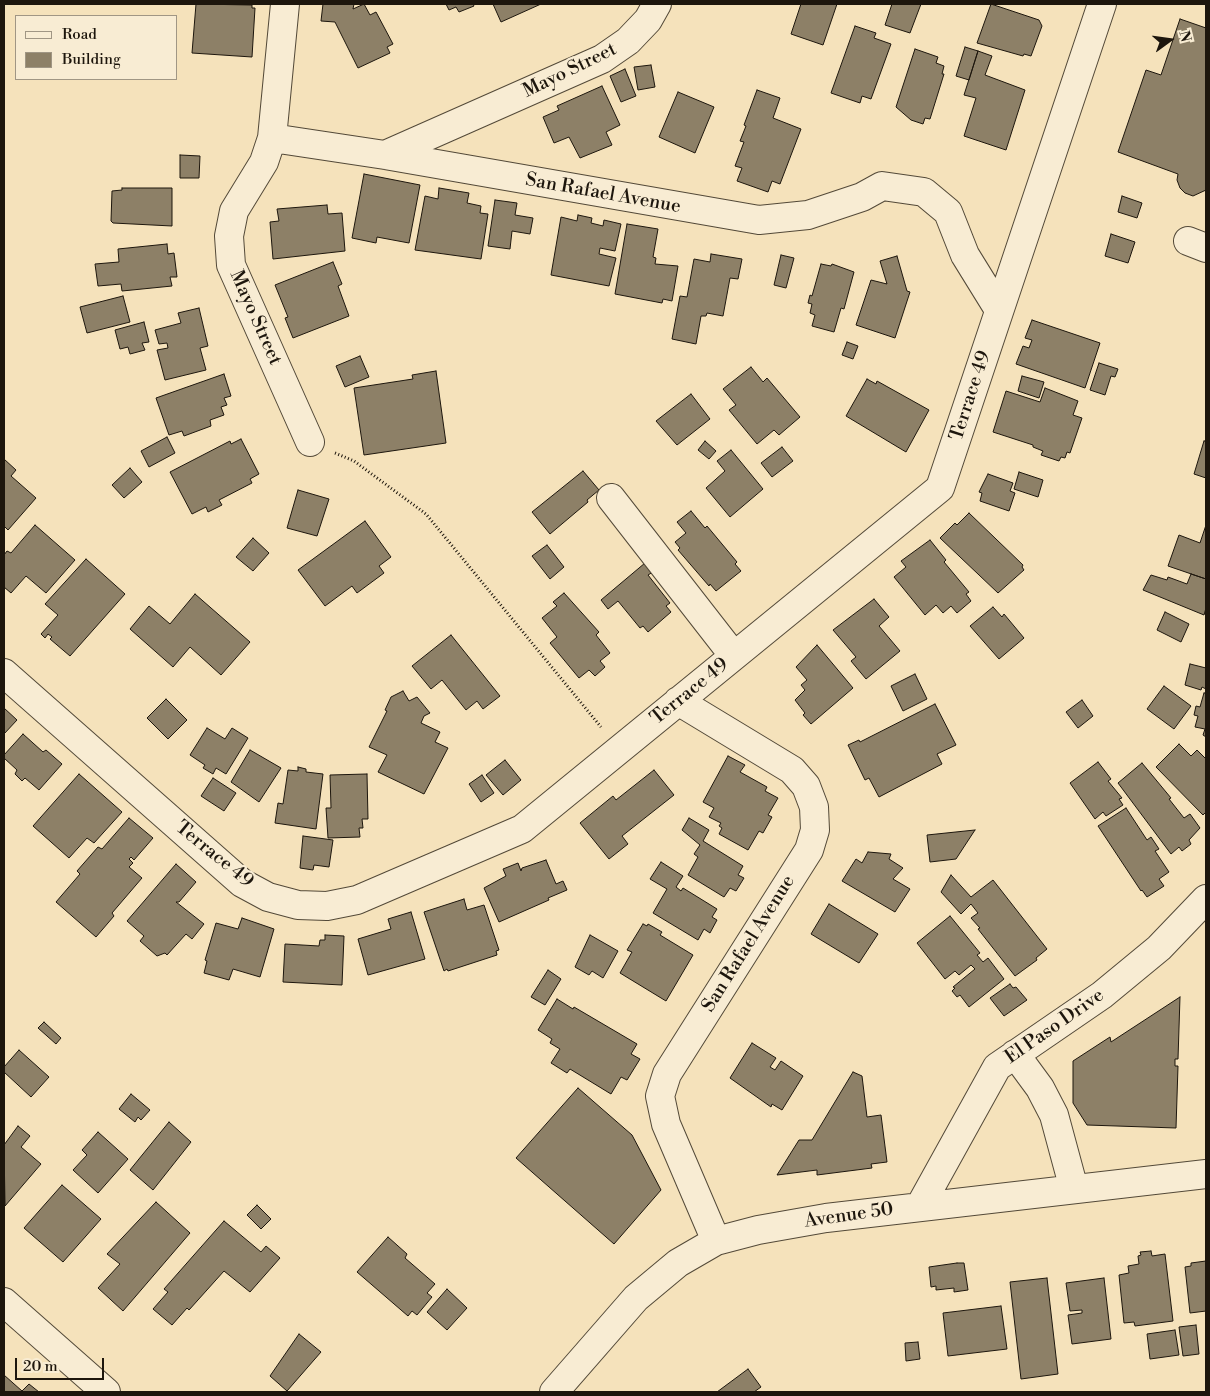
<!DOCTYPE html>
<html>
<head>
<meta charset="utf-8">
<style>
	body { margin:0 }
	#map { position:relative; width:1210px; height:1396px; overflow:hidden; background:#f5e2bb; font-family:"Libre Bodoni",serif }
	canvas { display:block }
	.frame { position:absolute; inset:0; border:5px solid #1d160d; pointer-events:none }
	.legend { position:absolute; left:15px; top:15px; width:162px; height:65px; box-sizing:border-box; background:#f8ecd3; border:1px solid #a09684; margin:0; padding:6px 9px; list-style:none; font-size:15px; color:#1d160d }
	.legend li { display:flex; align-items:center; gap:10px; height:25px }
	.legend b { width:25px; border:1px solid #a09684 }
	.north { position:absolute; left:1145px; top:15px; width:50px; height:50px; -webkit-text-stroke:4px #f8ecd3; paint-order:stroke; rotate:76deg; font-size:14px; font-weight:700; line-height:20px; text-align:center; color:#1d160d }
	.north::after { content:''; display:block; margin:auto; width:18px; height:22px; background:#1d160d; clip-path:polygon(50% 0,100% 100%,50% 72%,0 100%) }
	.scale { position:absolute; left:15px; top:1358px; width:89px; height:22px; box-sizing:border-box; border:2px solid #1d160d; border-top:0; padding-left:6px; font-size:15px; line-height:18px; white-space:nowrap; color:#1d160d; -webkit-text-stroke:4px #f8ecd3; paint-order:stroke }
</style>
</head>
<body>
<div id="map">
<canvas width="1210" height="1396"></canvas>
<div class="frame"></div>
<ul class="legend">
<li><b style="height:6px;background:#f8ecd3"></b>Road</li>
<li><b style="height:14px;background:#8d8067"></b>Building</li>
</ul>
<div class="north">N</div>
<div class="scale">20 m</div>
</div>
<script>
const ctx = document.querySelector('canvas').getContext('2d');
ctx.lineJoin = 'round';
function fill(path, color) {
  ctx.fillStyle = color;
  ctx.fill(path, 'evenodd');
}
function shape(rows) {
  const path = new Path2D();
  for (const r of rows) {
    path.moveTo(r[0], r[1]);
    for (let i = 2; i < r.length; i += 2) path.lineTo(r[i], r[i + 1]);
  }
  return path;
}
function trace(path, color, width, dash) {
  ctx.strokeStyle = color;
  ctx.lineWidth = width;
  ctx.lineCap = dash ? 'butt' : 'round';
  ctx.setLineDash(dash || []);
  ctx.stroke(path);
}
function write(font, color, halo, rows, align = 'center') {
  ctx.font = font + ' "Libre Bodoni",serif';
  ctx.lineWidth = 4.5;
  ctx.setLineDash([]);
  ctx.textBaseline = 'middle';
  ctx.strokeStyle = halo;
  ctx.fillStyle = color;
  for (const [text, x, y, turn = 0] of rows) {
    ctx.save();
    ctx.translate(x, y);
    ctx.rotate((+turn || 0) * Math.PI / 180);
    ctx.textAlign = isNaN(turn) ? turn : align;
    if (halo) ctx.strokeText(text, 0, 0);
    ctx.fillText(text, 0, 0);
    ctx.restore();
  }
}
const building = shape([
	[196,4,252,5,252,8,255,8,252,57,192,53,196,4],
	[323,4,354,4,353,9,364,4,370,15,376,12,393,44,387,47,390,53,358,68,335,22,321,21,323,4],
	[446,4,473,4,474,6,459,12,456,7,449,10,446,4],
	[493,4,541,4,501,22,493,4],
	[801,4,837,4,823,45,791,34,801,4],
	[892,4,921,4,910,33,885,25,892,4],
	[991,4,1039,20,1042,26,1031,56,1024,54,1023,56,977,43,991,4],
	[1180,19,1206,28,1206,190,1193,196,1185,193,1180,188,1177,180,1178,174,1118,152,1146,70,1161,75,1180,19],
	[855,26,876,33,874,38,891,44,871,99,862,96,860,103,831,93,855,26],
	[965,47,978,51,969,80,956,76,965,47],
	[915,49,938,57,936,63,944,66,942,74,944,74,930,119,925,118,923,124,911,120,896,107,915,49],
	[978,51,992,56,985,75,1025,90,1006,150,964,136,976,98,964,95,978,51],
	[651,65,655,87,638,90,634,67,651,65],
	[625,69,636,96,621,102,610,76,625,69],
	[602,86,620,125,606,132,612,145,580,158,569,137,554,143,543,117,559,110,557,106,602,86],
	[757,90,780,98,773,118,801,129,780,184,772,181,768,192,737,181,742,168,735,166,744,142,740,141,746,126,744,125,757,90],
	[678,92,714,107,695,153,659,137,678,92],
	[180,155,200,156,199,178,180,178,180,155],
	[364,174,420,185,409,243,377,237,376,243,352,238,364,174],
	[122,188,172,188,172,226,113,223,111,221,112,191,122,190,122,188],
	[439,188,469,193,467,203,481,206,480,213,488,214,481,259,415,250,425,196,438,199,439,188],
	[1122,196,1142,203,1137,218,1118,212,1122,196],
	[495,200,517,203,515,215,533,218,530,234,512,231,510,249,488,246,495,200],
	[327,205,328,214,342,213,345,251,273,259,270,222,279,221,277,209,327,205],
	[578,215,592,218,591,223,603,226,604,220,621,224,615,251,600,248,599,254,616,258,609,286,551,275,561,217,577,221,578,215],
	[627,224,658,229,653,257,656,258,655,264,678,266,672,301,663,299,662,303,615,294,627,224],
	[1111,234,1135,242,1128,263,1105,256,1111,234],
	[167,244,168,254,174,253,177,277,170,277,172,286,122,291,121,284,98,286,95,264,119,262,118,249,167,244],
	[711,254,742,259,738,279,730,278,723,316,707,313,706,316,701,316,696,344,672,339,680,296,687,297,694,259,710,262,711,254],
	[781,255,794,258,786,288,774,285,781,255],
	[897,256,907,291,910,292,895,338,856,325,871,280,887,284,880,261,897,256],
	[333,262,342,284,338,286,349,316,293,338,285,318,288,317,275,285,333,262],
	[821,264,831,266,832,264,854,272,844,309,841,308,834,332,812,326,815,315,810,313,812,304,808,303,810,295,812,296,821,264],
	[123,296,130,322,87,333,80,307,123,296],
	[199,308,208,346,200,348,206,370,165,380,157,350,168,348,167,343,159,344,155,330,181,323,178,313,199,308],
	[1032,320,1100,343,1085,388,1016,364,1023,346,1029,348,1032,340,1025,338,1032,320],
	[144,322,149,342,142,343,145,350,130,354,128,347,120,349,115,330,144,322],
	[847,342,858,346,853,359,842,355,847,342],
	[360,356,369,377,345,387,336,366,360,356],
	[1099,363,1118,369,1115,377,1111,376,1105,395,1090,390,1099,363],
	[751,367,763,382,767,378,800,417,779,435,774,430,757,444,729,410,736,405,723,389,751,367],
	[436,371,446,443,364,455,354,388,413,379,412,375,436,371],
	[224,374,231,396,224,398,227,405,221,407,224,415,210,420,211,426,184,436,182,431,169,435,156,398,224,374],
	[1022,376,1044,382,1039,398,1018,391,1022,376],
	[867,379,876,384,877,381,929,410,906,452,846,416,867,379],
	[1045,388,1078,401,1073,415,1082,418,1070,453,1067,452,1065,458,1061,457,1059,461,1041,455,1043,451,1033,447,1033,445,993,432,1006,391,1040,402,1045,388],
	[691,394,710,419,677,445,656,421,691,394],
	[167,437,175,453,149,467,141,451,167,437],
	[241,439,259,474,250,479,252,483,219,500,222,505,208,512,206,507,192,514,170,472,230,441,231,444,241,439],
	[705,441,716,451,709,459,698,450,705,441],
	[1204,441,1206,441,1206,478,1194,474,1204,441],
	[782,447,793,461,772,477,761,463,782,447],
	[731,450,763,489,730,517,706,488,725,471,717,461,731,450],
	[4,459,16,470,11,476,36,498,8,530,4,526,4,459],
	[130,468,142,482,124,498,112,485,130,468],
	[583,471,599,490,587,500,588,502,550,534,532,512,583,471],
	[1019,472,1043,480,1038,497,1014,489,1019,472],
	[988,474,1013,483,1010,491,1015,493,1009,511,980,501,982,493,979,492,988,474],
	[298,490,329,499,317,536,287,528,298,490],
	[691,511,705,528,707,526,737,562,735,564,741,571,716,591,710,584,709,586,678,550,680,548,675,542,686,533,677,522,691,511],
	[969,513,1023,565,1022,567,1024,570,998,593,940,538,955,523,957,525,969,513],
	[365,521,391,557,379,566,384,573,357,593,352,586,325,606,298,570,365,521],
	[35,525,75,560,46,593,26,576,11,593,4,587,4,555,7,551,11,553,35,525],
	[1206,525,1206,579,1168,566,1179,535,1200,543,1206,525],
	[253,538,269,553,253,571,236,557,253,538],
	[930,540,946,560,944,562,969,592,966,594,971,601,957,613,951,606,943,613,936,605,925,615,894,577,906,567,901,561,930,540],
	[547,545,564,567,550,579,532,556,547,545],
	[86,559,125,594,70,656,50,639,52,637,48,634,45,638,41,634,58,615,45,604,86,559],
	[645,563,653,572,648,575,670,603,666,606,671,612,648,632,643,626,640,628,618,601,608,609,601,600,645,563],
	[1191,574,1206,579,1206,608,1204,615,1143,590,1151,575,1167,580,1168,577,1187,584,1191,574],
	[564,593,599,632,596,635,610,653,600,661,605,667,595,676,589,670,579,678,550,643,557,637,542,618,557,606,553,602,564,593],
	[195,594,250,642,221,675,190,647,173,667,130,629,149,606,170,624,195,594],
	[874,599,889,617,879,626,900,651,866,679,851,661,856,657,833,630,874,599],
	[993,607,1002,617,1004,614,1024,638,999,659,970,626,993,607],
	[1165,612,1189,624,1181,642,1157,630,1165,612],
	[451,635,500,696,483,709,477,701,466,710,442,680,431,689,412,666,451,635],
	[817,645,853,688,811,724,803,715,805,713,795,700,805,690,801,685,807,680,796,667,817,645],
	[1190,664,1206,668,1206,689,1202,687,1201,690,1185,685,1190,664],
	[915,674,927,699,903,711,891,686,915,674],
	[1164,686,1191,706,1174,729,1147,709,1164,686],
	[403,691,409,701,417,697,430,713,424,716,421,723,440,732,435,742,448,748,424,794,378,772,387,755,369,747,387,711,385,710,391,697,403,691],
	[1204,693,1206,693,1206,737,1203,735,1205,729,1195,727,1198,716,1194,715,1196,706,1200,707,1204,693],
	[166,699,187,720,168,739,147,718,166,699],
	[1082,700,1093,716,1078,728,1066,712,1082,700],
	[935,704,956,745,937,754,942,764,879,797,869,778,865,780,848,745,859,740,860,742,935,704],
	[4,708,17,720,4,734,4,708],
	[207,728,225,739,232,728,248,738,226,774,216,768,213,774,203,768,205,765,190,755,207,728],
	[23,734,43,752,46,750,62,764,39,790,25,778,22,781,15,774,17,770,4,758,4,755,23,734],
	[1179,744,1191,756,1197,750,1206,759,1206,812,1203,815,1156,767,1179,744],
	[250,750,281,768,259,802,231,782,250,750],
	[728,756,745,765,740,772,767,787,765,791,778,798,768,815,772,817,763,833,759,831,748,850,719,834,722,828,719,826,721,823,709,817,714,808,703,802,728,756],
	[505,760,521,780,503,795,486,775,505,760],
	[1098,762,1111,779,1108,781,1122,798,1119,799,1123,805,1106,816,1103,812,1095,819,1070,783,1098,762],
	[1142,763,1171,798,1169,799,1184,818,1190,814,1200,828,1189,840,1191,844,1182,851,1179,847,1171,854,1118,783,1142,763],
	[298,767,306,769,306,772,323,774,316,829,275,823,278,803,283,804,288,770,298,771,298,767],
	[654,770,674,795,622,836,628,844,609,859,580,823,613,796,616,800,654,770],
	[79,774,122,812,94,843,87,838,69,858,33,826,79,774],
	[367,774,368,819,362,819,363,828,359,828,360,837,328,838,326,808,331,808,330,775,367,774],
	[482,775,494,793,481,802,469,784,482,775],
	[213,778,236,793,224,811,201,796,213,778],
	[1126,808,1147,840,1151,837,1159,849,1155,851,1169,872,1159,879,1164,886,1147,897,1142,890,1141,891,1098,826,1126,808],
	[129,818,153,838,134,860,131,857,129,859,133,863,129,867,142,878,112,913,114,916,96,937,56,902,80,874,77,871,98,847,102,849,129,818],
	[689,818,709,830,703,841,743,866,738,875,744,878,736,891,730,888,724,897,688,875,698,857,694,854,700,845,682,830,689,818],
	[975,830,956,859,930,862,927,835,975,830],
	[303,836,333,840,329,867,314,865,313,870,300,868,303,836],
	[868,852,891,854,889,859,903,868,893,879,910,889,895,912,842,881,856,859,862,863,868,852],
	[546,860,556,884,563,881,567,890,548,898,549,900,499,922,484,888,506,876,503,869,518,863,521,871,522,868,546,860],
	[661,862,683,876,676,887,681,891,683,888,717,909,712,917,717,920,710,933,704,929,698,940,653,913,667,889,650,879,661,862],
	[176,864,196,882,179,902,176,902,204,924,192,939,186,934,167,955,165,953,157,956,140,941,144,936,127,921,176,864],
	[951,875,971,897,993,880,1047,949,1036,958,1037,960,1015,976,978,929,980,928,971,918,978,913,971,904,961,914,941,892,951,875],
	[464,899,467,910,484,905,499,950,496,951,497,955,448,971,447,969,444,971,424,912,464,899],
	[829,904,878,934,859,963,811,934,829,904],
	[411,912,425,959,368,975,358,939,391,929,388,919,411,912],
	[950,916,980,953,977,955,983,962,988,958,1004,979,969,1007,960,995,957,997,952,991,955,988,953,987,975,969,971,965,959,975,955,971,945,979,917,943,950,916],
	[242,918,274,929,260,977,233,969,229,980,204,973,207,961,205,960,216,923,238,929,242,918],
	[643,924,647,926,648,924,662,932,660,935,693,955,666,1001,620,973,632,952,627,950,643,924],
	[325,935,344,936,342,985,283,982,285,944,319,946,320,940,325,940,325,935],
	[590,935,618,951,603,978,592,971,589,975,575,967,590,935],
	[548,970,561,979,545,1005,531,997,548,970],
	[1010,984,1013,988,1016,987,1027,1000,1004,1016,990,998,1010,984],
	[1180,997,1178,1059,1175,1059,1175,1066,1178,1066,1176,1128,1087,1125,1073,1103,1073,1061,1110,1037,1111,1042,1180,997],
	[557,999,573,1009,574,1007,637,1044,631,1054,640,1059,627,1080,621,1077,611,1094,570,1069,567,1073,551,1063,560,1049,550,1043,552,1039,538,1030,557,999],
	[44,1022,61,1038,56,1044,38,1028,44,1022],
	[752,1043,776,1058,770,1067,775,1070,781,1061,803,1076,782,1110,772,1104,771,1107,730,1078,752,1043],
	[19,1050,49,1077,31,1097,4,1072,4,1067,19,1050],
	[853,1072,862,1076,867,1117,881,1115,887,1162,871,1164,872,1168,817,1175,817,1170,777,1175,799,1140,812,1140,853,1072],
	[578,1088,632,1135,661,1190,614,1244,516,1158,578,1088],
	[131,1094,150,1110,141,1120,138,1117,135,1122,119,1109,131,1094],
	[169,1122,191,1142,153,1190,130,1170,169,1122],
	[18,1126,30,1136,21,1147,41,1164,5,1206,4,1145,18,1126],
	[98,1132,128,1159,98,1193,73,1170,87,1155,82,1150,98,1132],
	[62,1185,101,1219,63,1262,24,1228,62,1185],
	[156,1202,190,1233,123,1311,98,1288,120,1264,107,1254,156,1202],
	[257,1205,271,1219,261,1229,247,1215,257,1205],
	[224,1221,261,1252,266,1246,280,1258,250,1292,224,1271,189,1310,187,1308,172,1325,153,1309,168,1292,164,1289,224,1221],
	[388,1237,407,1254,405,1258,435,1284,427,1293,432,1297,417,1315,412,1311,408,1316,357,1272,388,1237],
	[1151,1251,1152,1256,1165,1254,1173,1321,1135,1326,1134,1322,1124,1323,1119,1275,1129,1273,1128,1266,1139,1264,1138,1256,1141,1255,1140,1252,1151,1251],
	[1206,1261,1206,1317,1206,1311,1190,1313,1185,1267,1191,1266,1191,1263,1206,1261],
	[957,1263,964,1263,968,1290,954,1292,954,1288,936,1290,936,1286,931,1287,929,1267,957,1263],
	[1047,1278,1058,1374,1021,1379,1010,1282,1047,1278],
	[1104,1278,1111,1339,1072,1344,1068,1315,1082,1313,1082,1310,1070,1311,1066,1283,1104,1278],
	[447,1289,467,1308,447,1330,427,1312,447,1289],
	[1001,1306,1007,1349,948,1356,943,1313,1001,1306],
	[1196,1325,1199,1354,1183,1356,1179,1327,1196,1325],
	[1175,1330,1179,1355,1150,1359,1147,1334,1175,1330],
	[299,1334,321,1352,287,1391,270,1376,299,1334],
	[918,1342,920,1359,906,1361,905,1343,918,1342],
	[748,1369,761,1387,754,1392,717,1392,748,1369],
	[4,1375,22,1391,29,1384,39,1392,4,1392,4,1375]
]);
const path = shape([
	[335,453,354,461,426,514,601,727]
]);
const minor = shape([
	[285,4,272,138,385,155,759,220,808,215,862,197,882,186,924,192,948,212,965,255,999,310],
	[272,138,264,162,234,211,229,236,231,265,310,442],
	[385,155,602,59,628,41,648,20,657,4],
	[1188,241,1206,248],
	[611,498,734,656],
	[4,673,242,883,268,897,298,905,327,906,357,900,522,829,940,488,1102,4],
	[678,701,792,770,806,786,814,807,815,830,809,850,667,1074,660,1096,666,1124,716,1241],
	[1015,1054,1040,1088,1054,1115,1074,1189],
	[920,1206,997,1067,1102,995,1159,948,1206,899],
	[4,1302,106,1392],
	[554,1392,636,1298,678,1263,716,1241,758,1230,826,1218,1206,1174]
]);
const streetNames = [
	["Mayo Street",570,71,-26],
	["San Rafael Avenue",603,194,10],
	["Mayo Street",255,318,66],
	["Terrace 49",971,396,-72],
	["Terrace 49",690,692,-39],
	["Terrace 49",214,855,39],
	["San Rafael Avenue",749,944,-58],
	["El Paso Drive",1055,1027,-35],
	["Avenue 50",849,1216,-8]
];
fill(building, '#8d8067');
trace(building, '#1d160d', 1);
trace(minor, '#534938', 30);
trace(path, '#1d160d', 3, [1, 2.5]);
trace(minor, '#f8ecd3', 28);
write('19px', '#1d160d', '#f8ecd3', streetNames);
</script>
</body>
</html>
